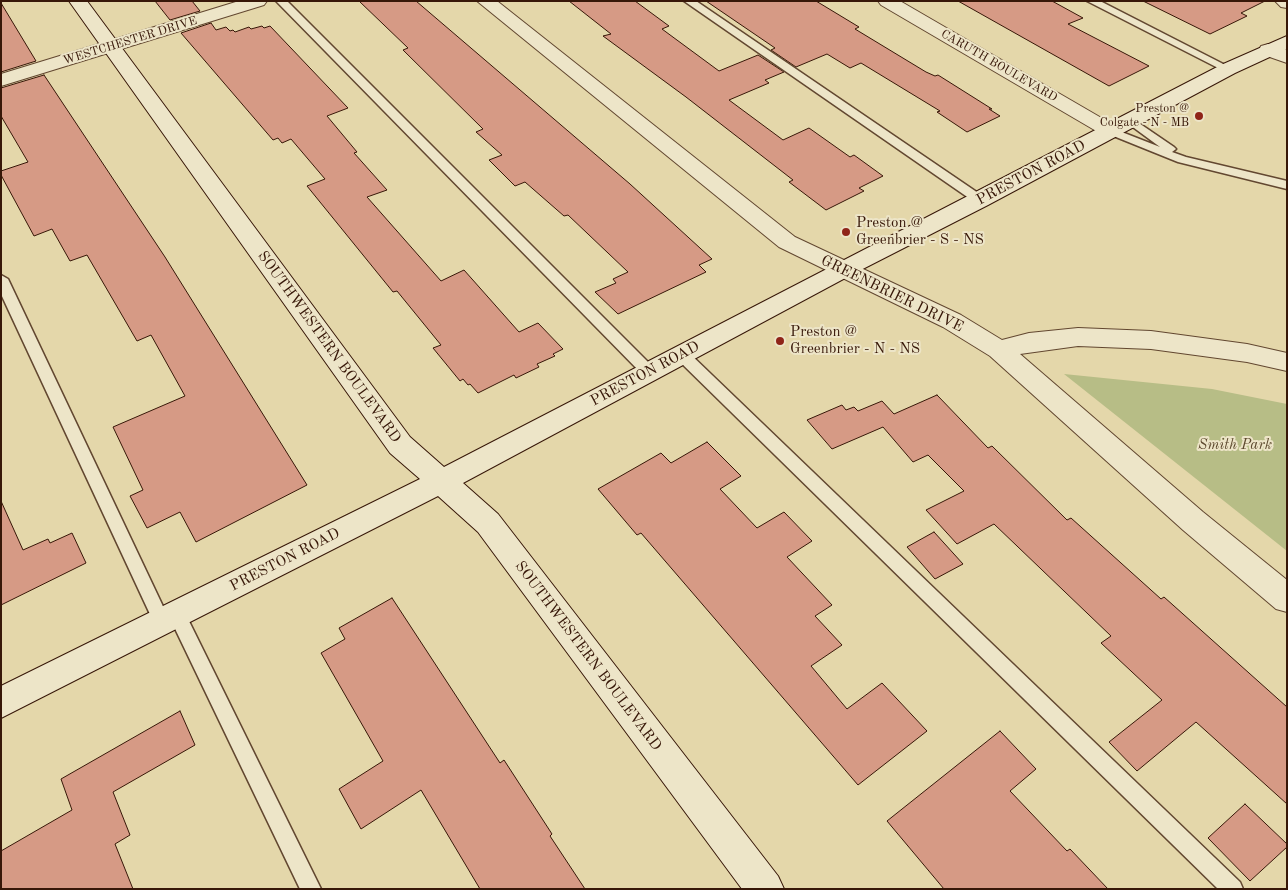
<!DOCTYPE html>
<html>
<head>
<meta charset="utf-8">
<style>
	body { margin:0 }
	#map { position:relative; width:1288px; height:890px; overflow:hidden; background:#e4d7aa; font-family:"Old Standard TT",serif }
	canvas { display:block }
	.frame { position:absolute; inset:0; border:2px solid #371708; pointer-events:none }
</style>
</head>
<body>
<div id="map">
<canvas width="1288" height="890"></canvas>
<div class="frame"></div>
</div>
<script>
const ctx = document.querySelector('canvas').getContext('2d');
ctx.lineJoin = 'round';
function fill(path, color) {
  ctx.fillStyle = color;
  ctx.fill(path, 'evenodd');
}
function shape(rows) {
  const path = new Path2D();
  for (const r of rows) {
    path.moveTo(r[0], r[1]);
    for (let i = 2; i < r.length; i += 2) path.lineTo(r[i], r[i + 1]);
  }
  return path;
}
function trace(path, color, width, dash) {
  ctx.strokeStyle = color;
  ctx.lineWidth = width;
  ctx.lineCap = dash ? 'butt' : 'round';
  ctx.setLineDash(dash || []);
  ctx.stroke(path);
}
function write(font, color, halo, rows, align = 'center') {
  ctx.font = font + ' "Old Standard TT",serif';
  ctx.lineWidth = 4;
  ctx.setLineDash([]);
  ctx.textBaseline = 'middle';
  ctx.strokeStyle = halo;
  ctx.fillStyle = color;
  for (const [text, x, y, turn = 0] of rows) {
    ctx.save();
    ctx.translate(x, y);
    ctx.rotate((+turn || 0) * Math.PI / 180);
    ctx.textAlign = isNaN(turn) ? turn : align;
    if (halo) ctx.strokeText(text, 0, 0);
    ctx.fillText(text, 0, 0);
    ctx.restore();
  }
}
const green = shape([
	[1064,374,1212,389,1287,404,1287,551]
]);
const building = shape([
	[155,1,192,1,200,11,170,20,155,1],
	[359,1,416,1,630,184,712,259,699,265,706,272,618,314,595,292,616,283,613,279,628,272,568,215,564,216,525,182,515,186,489,160,502,155,476,132,483,129,403,50,408,48,359,1],
	[569,1,635,1,669,26,662,29,719,71,758,55,784,72,765,80,769,83,729,100,783,140,809,128,850,157,854,155,883,176,859,188,864,191,826,210,789,182,793,180,686,97,603,36,611,34,569,1],
	[706,1,816,1,859,27,855,29,926,72,935,76,938,75,992,109,989,109,1000,116,967,132,937,112,940,111,861,63,850,68,827,54,796,67,771,50,775,48,706,1],
	[958,1,1052,1,1083,18,1068,24,1149,66,1109,86,958,1],
	[1143,1,1265,1,1241,13,1247,16,1210,34,1143,1],
	[1,3,36,61,1,72,1,3],
	[211,23,216,30,226,27,230,31,233,30,235,32,249,27,251,29,262,26,264,28,270,26,348,108,327,116,357,152,354,153,387,190,367,197,441,281,464,270,519,332,538,323,563,349,553,354,555,356,537,364,539,367,516,378,514,375,478,393,470,384,468,385,463,379,460,381,433,348,441,345,397,291,393,292,307,186,325,179,291,139,282,143,278,138,273,140,181,33,211,23],
	[44,75,165,257,307,485,196,542,180,512,147,528,130,496,143,490,113,427,185,396,151,335,137,341,87,255,70,261,52,229,34,236,1,175,1,171,28,162,1,116,1,88,44,75],
	[937,395,988,448,992,446,1067,520,1071,518,1161,599,1164,597,1287,707,1287,804,1196,722,1137,771,1109,742,1162,700,1101,643,1111,636,994,524,957,544,926,510,964,491,928,455,913,462,883,427,832,449,807,420,842,405,846,410,854,407,858,411,882,401,894,414,937,395],
	[707,442,741,476,720,489,757,528,784,512,812,541,787,557,832,605,815,616,842,645,811,666,847,709,882,683,927,731,858,785,641,533,637,535,598,489,661,453,671,463,707,442],
	[1,501,23,550,48,539,50,543,72,533,86,563,1,605,1,501],
	[934,532,963,564,935,579,907,547,934,532],
	[392,598,500,763,504,760,552,834,550,836,585,889,480,889,421,790,361,829,339,789,383,761,321,653,345,639,339,628,392,598],
	[180,711,195,745,113,792,130,835,115,844,133,889,1,889,1,851,72,810,61,779,180,711],
	[1000,731,1036,769,1010,791,1067,851,1070,849,1108,889,944,889,887,821,1000,731],
	[1245,804,1287,844,1287,847,1250,881,1208,838,1245,804]
]);
const lane = shape([
	[276,1,287,1,654,368,656,372,654,376,649,377,644,376,276,1],
	[684,1,696,1,984,197,986,200,984,203,976,203,684,1],
	[1087,1,1100,1,1233,69,1228,72,1224,71,1087,1],
	[1130,117,1174,147,1176,149,1172,152,1186,157,1287,181,1287,189,1178,162,1106,133,1104,131,1110,128,1114,129,1160,147,1126,122,1124,120,1126,118,1130,117],
	[1,275,8,279,168,617,171,622,168,627,162,630,156,627,1,294,1,275],
	[682,350,687,351,1240,882,1243,889,1218,889,677,359,675,355,677,351,682,350],
	[177,606,183,609,321,889,300,889,168,614,171,609,177,606]
]);
const street = shape([
	[239,1,267,1,264,5,1,86,1,74,239,1],
	[477,1,497,1,795,237,961,315,1002,340,1029,333,1078,328,1151,331,1247,344,1287,353,1287,371,1247,362,1151,349,1078,346,1020,354,1203,512,1287,580,1287,612,1276,609,1183,530,990,356,943,327,779,247,477,1],
	[878,1,900,1,1117,127,1120,131,1117,135,1110,137,1103,135,881,5,878,1],
	[1275,1,1287,1,1287,8,1281,7,1275,1],
	[1268,44,1287,50,1287,63,1261,54,1259,50,1261,46,1268,44]
]);
const secondary = shape([
	[69,1,87,1,410,437,444,467,1221,65,1287,36,1287,49,1235,73,988,205,849,276,463,483,498,514,778,876,784,889,742,889,478,532,438,496,1,718,1,686,420,479,390,453,69,1]
]);
const markers = [
	[1199,116,5,"#8f2418"],
	[846,232,5,"#8f2418"],
	[780,341,5,"#8f2418"]
];
const farStreetnames = [
	["WESTCHESTER DRIVE",130,41,-17],
	["CARUTH BOULEVARD",999,66,30]
];
const farPoinames = [
	["Preston @",1189,109],
	["Colgate - N - MB",1189,123]
];
const streetNames = [
	["PRESTON ROAD",1031,173,-28],
	["GREENBRIER DRIVE",892,294,26],
	["SOUTHWESTERN BOULEVARD",329,347,54],
	["PRESTON ROAD",645,374,-28],
	["PRESTON ROAD",285,560,-27],
	["SOUTHWESTERN BOULEVARD",588,656,53]
];
const poiNames = [
	["Preston @",856,223],
	["Greenbrier - S - NS",856,240],
	["Preston @",790,332],
	["Greenbrier - N - NS",790,349]
];
const parkNames = [
	["Smith Park",1235,445]
];
fill(green, '#b7bd86');
fill(building, '#d69a85');
trace(building, '#371708', 1);
trace(lane, '#624730', 3);
trace(street, '#624730', 2);
trace(secondary, '#371708', 2);
fill(lane, '#ede5c8');
fill(street, '#ede5c8');
fill(secondary, '#ede5c8');
for (const [x, y, r, color] of markers) {
  const dot = new Path2D();
  dot.arc(x, y, r, 0, 2 * Math.PI);
  ctx.fillStyle = color;
  ctx.fill(dot);
  trace(dot, '#ede5c8', 2);
}
write('12px', '#371708', '#ede5c8', farStreetnames);
write('12px', '#371708', '#ede5c8', farPoinames, 'right');
write('15px', '#371708', '#ede5c8', streetNames);
write('15px', '#371708', '#ede5c8', poiNames, 'left');
write('italic 15px', '#5d492e', '#ede5c8', parkNames);
</script>
</body>
</html>
